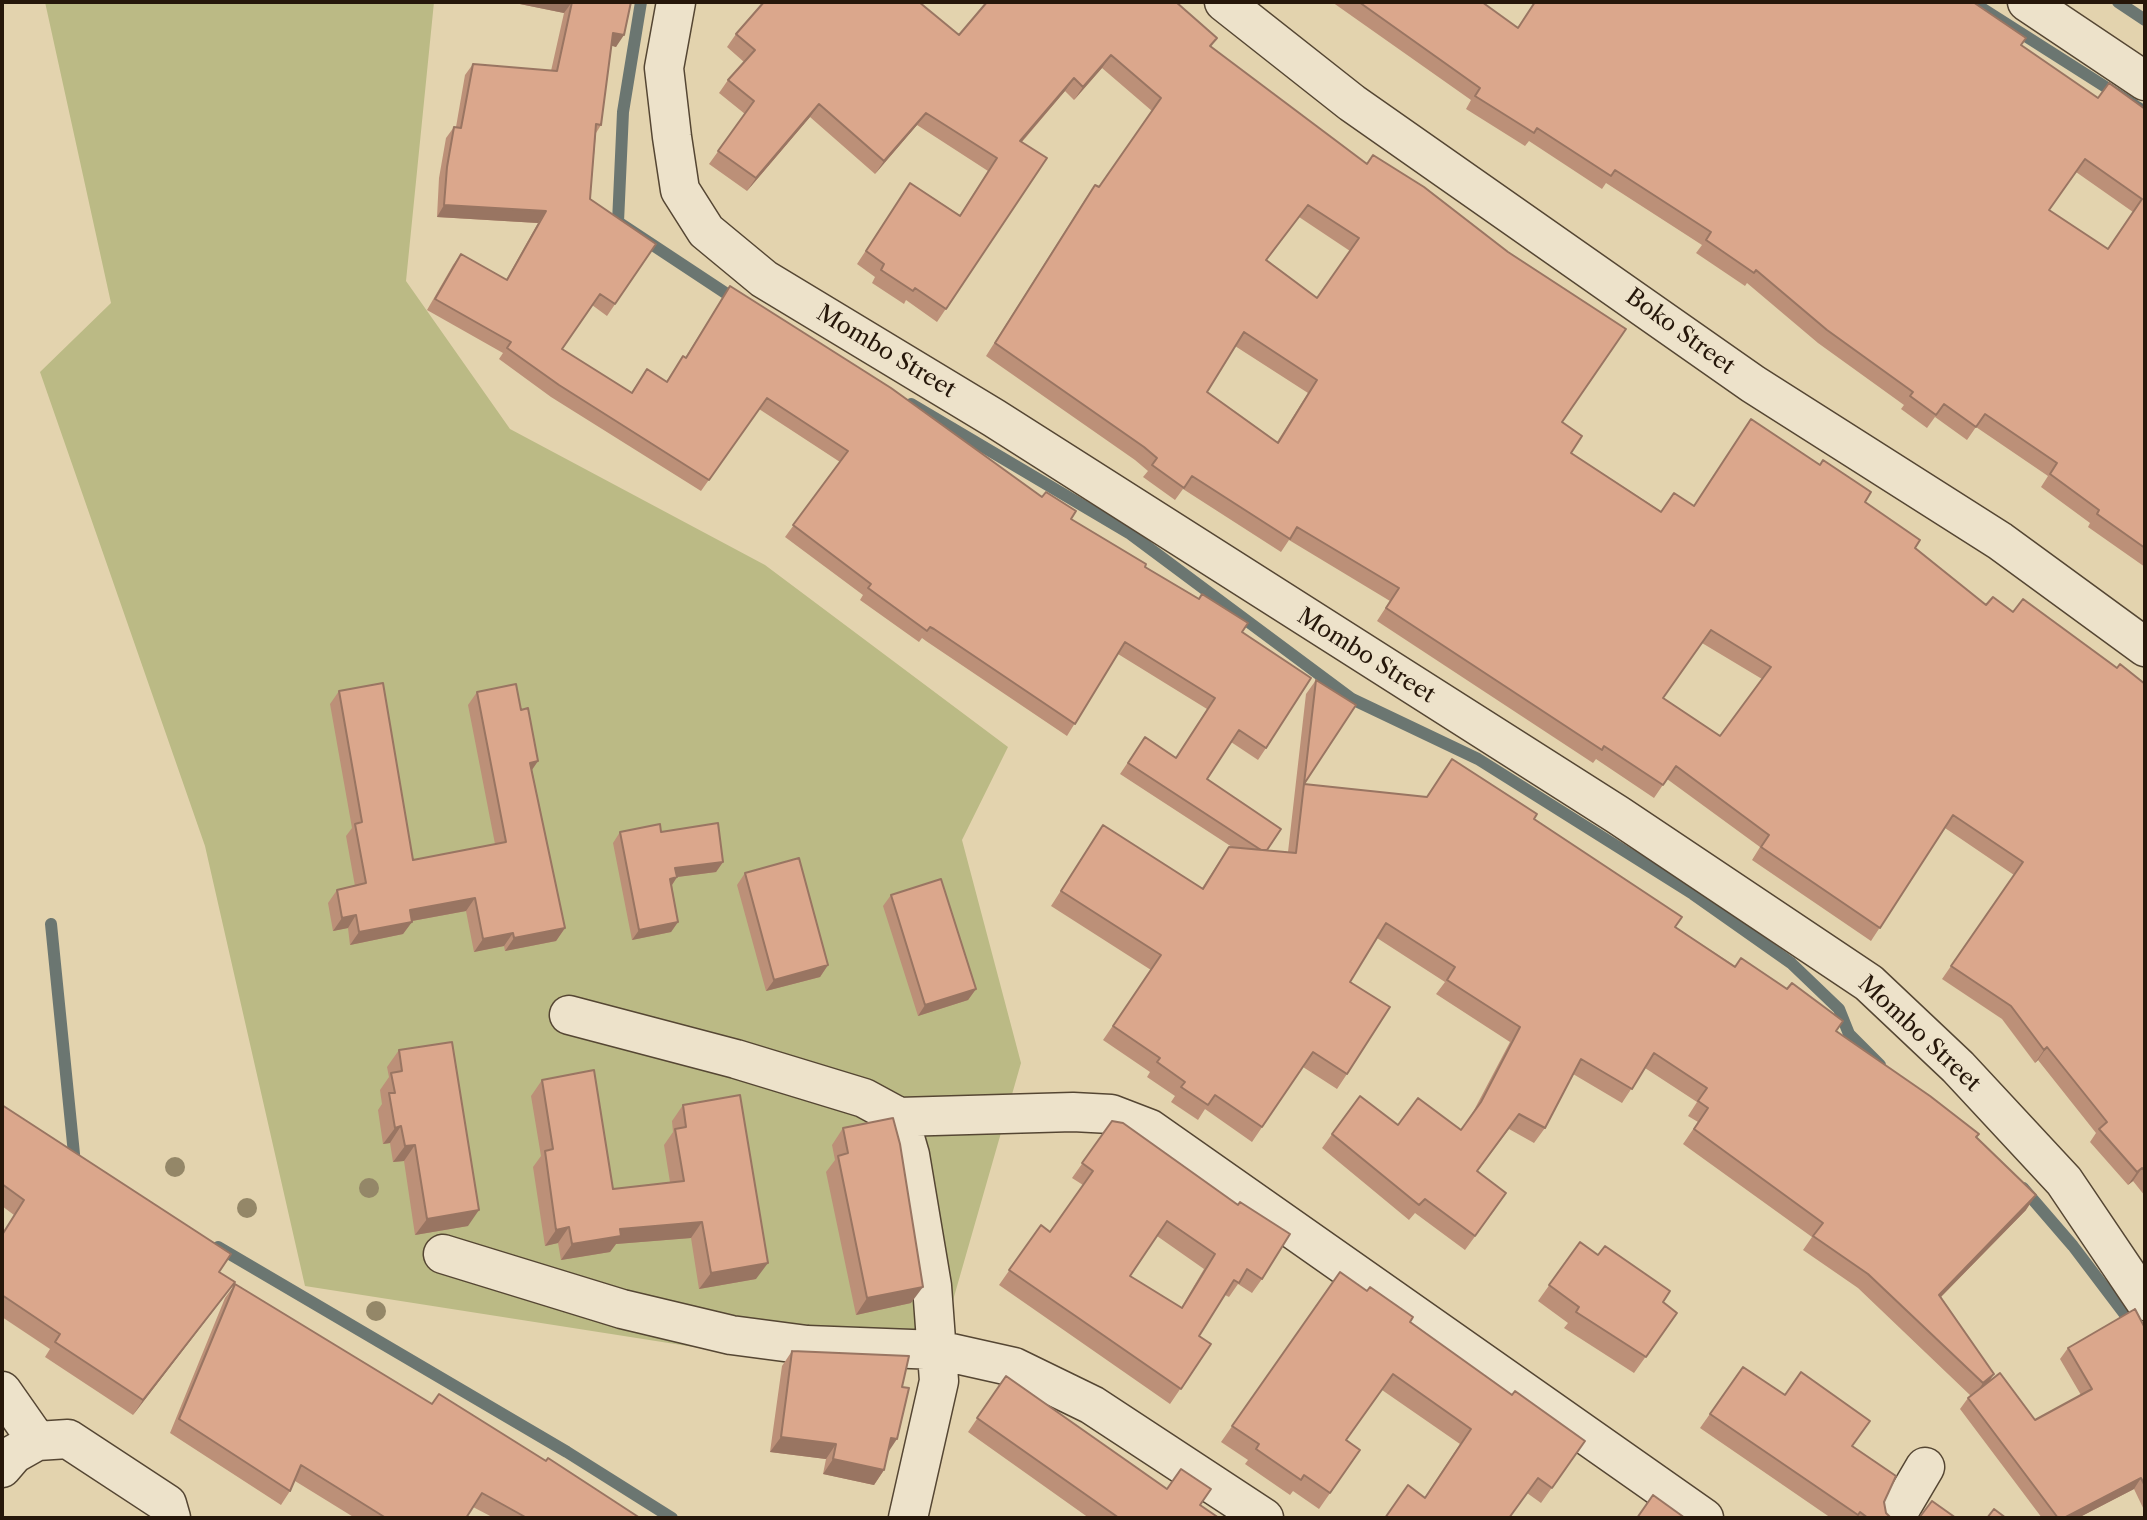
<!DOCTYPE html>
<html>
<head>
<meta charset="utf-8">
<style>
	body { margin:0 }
	#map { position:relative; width:2147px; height:1520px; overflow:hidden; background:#e3d3ae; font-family:"Libre Caslon Text",serif }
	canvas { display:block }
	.frame { position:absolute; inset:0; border:4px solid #26170a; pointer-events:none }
</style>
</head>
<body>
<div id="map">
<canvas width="2147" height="1520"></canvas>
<div class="frame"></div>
</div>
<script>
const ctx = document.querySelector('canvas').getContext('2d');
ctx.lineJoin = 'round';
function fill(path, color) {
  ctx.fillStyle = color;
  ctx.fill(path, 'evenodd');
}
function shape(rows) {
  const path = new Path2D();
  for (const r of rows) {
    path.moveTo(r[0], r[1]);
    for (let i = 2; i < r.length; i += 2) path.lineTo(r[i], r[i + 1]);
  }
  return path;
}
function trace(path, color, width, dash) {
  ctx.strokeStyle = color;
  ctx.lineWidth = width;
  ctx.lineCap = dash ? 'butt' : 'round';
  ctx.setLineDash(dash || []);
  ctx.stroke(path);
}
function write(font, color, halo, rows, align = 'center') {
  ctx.font = font + ' "Libre Caslon Text",serif';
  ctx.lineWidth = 6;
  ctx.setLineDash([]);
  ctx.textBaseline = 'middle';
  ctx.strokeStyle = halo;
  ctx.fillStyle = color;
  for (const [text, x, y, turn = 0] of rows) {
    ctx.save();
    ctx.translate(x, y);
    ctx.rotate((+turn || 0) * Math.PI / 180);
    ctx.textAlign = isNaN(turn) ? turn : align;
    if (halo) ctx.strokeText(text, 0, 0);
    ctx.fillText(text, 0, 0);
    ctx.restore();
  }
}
const green = shape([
	[45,2,434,2,406,281,510,429,765,565,1008,747,962,840,1021,1063,935,1363,777,1360,305,1286,205,846,40,372,111,303]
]);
const stream = shape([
	[641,2,623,112,618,222,739,302],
	[1972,2,2145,112],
	[2118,2,2145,20],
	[911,404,1129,533,1352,699,1478,759,1693,894,1791,963,1839,1009,1849,1034,1880,1065],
	[51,924,75,1164,79,1166],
	[2023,1188,2073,1246,2145,1341],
	[218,1247,567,1452,672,1518]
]);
const minor = shape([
	[676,2,664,68,672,137,680,190,706,231,764,279,994,418,1618,815,1869,983,1958,1067,2064,1181,2145,1301],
	[1224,2,1352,103,1753,384,2000,541,2145,647],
	[2027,2,2145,81],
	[569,1015,736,1059,864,1098,899,1117,910,1155,932,1286,939,1381,908,1518],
	[899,1117,1073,1112,1111,1114,1150,1129,1704,1518],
	[443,1254,622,1309,731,1335,807,1345,938,1350,1014,1367,1092,1405,1264,1518],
	[2,1391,37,1441],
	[2,1468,14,1454,37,1441,68,1439,167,1504,171,1518],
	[1895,1518,1925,1467]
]);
const trees = [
	[175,1167],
	[369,1188],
	[247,1208],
	[376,1311]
];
const wall = shape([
	[510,2,631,2,616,47,611,45,601,125,596,133,590,199,656,244,607,316,592,305,562,349,631,393,647,369,666,382,683,356,685,358,730,286,1071,519,1242,632,1266,748,1258,760,1231,742,1207,779,1267,850,1288,852,1306,694,1316,680,1304,784,1427,797,1452,759,1534,819,1675,927,1836,1031,1976,1137,2026,1210,1941,1297,1994,1374,1988,1382,2035,1420,2081,1395,2060,1359,2068,1348,2145,1328,2145,1512,2134,1489,2078,1518,2042,1518,1960,1409,1968,1398,1971,1396,1858,1288,1803,1250,1812,1237,1683,1144,1698,1122,1688,1116,1697,1102,1645,1068,1622,1103,1573,1074,1545,1128,1534,1143,1509,1129,1477,1172,1496,1208,1465,1250,1415,1213,1409,1220,1322,1148,1332,1134,1398,1125,1461,1130,1472,1114,1510,1042,1436,994,1445,982,1377,938,1350,982,1347,1074,1337,1089,1303,1067,1252,1142,1205,1109,1198,1120,1171,1102,1175,1096,1147,1077,1150,1072,1103,1040,1151,970,1051,906,1103,825,1202,888,1229,847,1232,847,1120,774,1145,737,1176,758,1207,709,1118,654,1067,736,926,641,922,638,919,642,860,600,863,595,785,537,840,462,759,409,701,491,551,397,499,359,503,353,427,310,453,265,461,254,506,280,538,223,437,217,439,178,446,138,454,127,456,127,465,75,473,64,551,71,564,13],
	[1332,2,1482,2,1517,28,2021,45,2098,98,2145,109,2145,567,2088,527,2090,523,2041,487,2048,476,1976,427,1967,440,1935,417,1927,428,1901,409,1904,405,1818,343,1747,283,1745,286,1696,253,1702,245,1606,183,1602,189,1529,141,1525,146,1466,109,1471,100],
	[2076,172,2133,212,2108,249,2049,210],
	[736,34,1217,38,1211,46,1562,422,1571,453,1661,511,1674,493,1694,506,1751,419,1865,502,1915,548,1986,605,2013,612,2145,684,2145,1196,2133,1181,2128,1185,2090,1142,2096,1133,2038,1060,2035,1063,2002,1019,1942,979,2014,875,1945,828,1871,941,1752,860,1760,847,1667,779,1654,798,1596,759,1593,763,1377,621,1390,601,1289,540,1281,552,1183,489,1175,500,1143,477,1148,471,1135,460,986,356,1086,198,1095,185,1099,187,1152,111,1102,68,1074,100,1065,91,1022,142,1047,158,937,322,906,300,904,304,872,283,875,277,857,264,910,183,960,215,988,171,917,125,875,174,810,117,747,191,709,164,745,114,719,93,728,80,744,62,727,47],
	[1299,217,1350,251,1317,298,1267,260],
	[1235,346,1308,393,1277,442,1207,392],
	[1702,643,1762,679,1720,736,1663,698],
	[339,691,413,860,495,844,468,705,477,692,521,710,538,761,532,770,565,928,556,941,505,951,504,946,474,952,466,911,412,921,403,934,350,945,348,928,333,931,328,903,337,890,355,886,346,836,352,828,330,704],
	[620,832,661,832,723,862,716,872,677,877,672,885,678,922,671,932,632,940,613,843],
	[745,873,828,965,820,977,766,991,737,885],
	[891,895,976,989,968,1000,918,1016,883,906],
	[399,1050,468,1226,415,1235,404,1161,393,1162,390,1143,383,1144,378,1110,382,1104,380,1090,389,1077,387,1067],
	[542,1080,613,1189,670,1182,664,1145,673,1132,672,1121,683,1105,756,1279,699,1289,691,1238,616,1244,610,1252,561,1260,558,1243,545,1246,533,1167,541,1156,531,1096],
	[2,1105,219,1272,235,1282,133,1415,45,1357,50,1349,2,1317,2,1234,14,1215,2,1206],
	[1112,1121,1262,1279,1252,1293,1238,1284,1229,1297,1225,1295,1199,1336,1211,1344,1170,1404,999,1285,1041,1225,1050,1232,1083,1185,1072,1178],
	[1157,1236,1204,1269,1181,1308,1130,1276],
	[843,1128,911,1303,856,1315,826,1172,835,1160,832,1145],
	[1580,1242,1677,1313,1634,1373,1564,1328,1568,1323,1538,1301],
	[1340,1272,1512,1395,1585,1441,1541,1503,1527,1493,1425,1497,1460,1444,1382,1390,1346,1440,1360,1450,1319,1509,1293,1491,1290,1495,1245,1464,1248,1460,1221,1442],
	[235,1284,431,1404,546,1461,640,1518,494,1518,473,1507,466,1518,355,1518,295,1481,290,1491,281,1505,170,1433,225,1298],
	[792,1351,888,1452,884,1470,874,1485,823,1474,826,1459,770,1452,782,1366],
	[1743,1367,1852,1446,1884,1502,1886,1513,1891,1518,1831,1518,1700,1428],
	[1006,1376,1167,1489,1200,1505,1219,1518,1089,1518,968,1432]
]);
const shadedWall = shape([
	[510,2,572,2,564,13],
	[613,33,624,35,616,47,605,44],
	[1111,55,1102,68,1074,100,1083,87],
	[1074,78,1065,91,1011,154,1020,141],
	[819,104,810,117,747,191,756,178],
	[926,113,917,125,875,174,884,161],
	[444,205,546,211,538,223,437,217],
	[538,761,529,774,530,763],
	[723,862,716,872,677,877,670,888,663,889,675,868],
	[475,898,466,911,401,923,410,910],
	[356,915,348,928,333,931,342,918],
	[412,922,403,934,350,945,359,932],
	[678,922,671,932,632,940,639,930],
	[565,928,556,941,505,951,514,938],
	[513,933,504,946,474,952,483,939],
	[828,965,820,977,766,991,774,980],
	[976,989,968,1000,918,1016,925,1005],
	[2047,1047,2038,1060,2035,1063,2044,1050],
	[401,1126,390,1143,383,1144,395,1128],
	[415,1145,404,1161,393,1162,405,1146],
	[2142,1168,2133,1181,2128,1185,2137,1172],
	[2036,1195,2026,1210,1929,1309,1939,1295],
	[479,1210,468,1226,415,1235,427,1219],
	[702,1222,691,1238,616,1244,610,1252,561,1260,572,1244,620,1229],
	[569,1227,558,1243,545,1246,556,1230],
	[768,1263,756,1279,699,1289,711,1273],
	[235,1282,224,1297,133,1415,143,1400],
	[923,1287,911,1303,856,1315,867,1298],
	[1994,1374,1984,1389,1973,1398,1983,1383],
	[781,1437,836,1444,826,1459,770,1452],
	[891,1438,897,1439,887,1454],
	[833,1459,884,1470,874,1485,823,1474],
	[2141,1478,2134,1489,2078,1518,2064,1518]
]);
const building = shape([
	[572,2,631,2,624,35,613,33,601,125,596,124,590,199,656,244,615,304,600,294,562,349,632,393,647,369,667,382,683,356,686,358,730,286,891,388,1042,497,1046,492,1076,511,1071,519,1146,564,1145,567,1199,599,1202,594,1248,623,1242,632,1311,678,1266,748,1239,730,1207,779,1281,829,1267,850,1261,850,1128,763,1145,737,1176,758,1215,698,1125,642,1075,724,934,629,930,627,927,631,868,588,871,584,793,525,848,451,767,398,709,480,559,385,507,348,511,342,435,299,461,254,507,280,546,211,444,205,447,167,454,127,461,128,473,64,557,71,572,2],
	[764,2,919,2,959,35,987,2,1176,2,1217,38,1210,46,1367,164,1373,155,1424,187,1508,252,1626,329,1562,422,1582,436,1571,453,1661,512,1674,493,1694,506,1751,419,1820,465,1823,460,1871,492,1865,502,1920,540,1915,548,1986,605,1993,597,2013,612,2023,599,2117,668,2120,664,2145,684,2145,1171,2142,1168,2137,1172,2099,1129,2107,1122,2047,1047,2044,1050,2011,1006,1951,966,2023,862,1953,815,1880,928,1761,847,1769,835,1676,766,1663,785,1604,746,1602,750,1386,608,1399,588,1297,527,1290,539,1192,476,1184,488,1152,465,1157,458,1144,447,995,343,1095,185,1099,187,1161,98,1111,55,1083,87,1074,78,1020,141,1047,158,946,309,915,288,913,291,881,270,884,264,866,251,910,183,960,216,997,158,926,113,884,161,819,104,756,178,718,151,754,101,728,80,755,50,736,34,764,2],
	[1308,205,1359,238,1317,298,1266,260,1308,205],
	[1244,332,1317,380,1278,443,1207,392,1244,332],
	[1711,630,1771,667,1720,736,1663,698,1711,630],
	[1359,2,1482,2,1518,28,1535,2,1973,2,2026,38,2021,45,2098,98,2109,83,2145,109,2145,548,2097,514,2099,510,2050,474,2057,463,1985,414,1976,427,1944,404,1936,415,1910,396,1913,392,1827,330,1756,270,1754,273,1706,240,1711,232,1615,170,1611,176,1537,128,1534,133,1475,96,1480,88,1359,2],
	[2085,159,2142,199,2108,249,2049,210,2085,159],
	[1316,680,1356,705,1304,784,1427,797,1452,759,1537,814,1534,819,1682,917,1675,927,1735,967,1741,958,1787,989,1792,983,1843,1021,1836,1031,1930,1096,1979,1134,1976,1137,2036,1195,1939,1295,1994,1374,1983,1383,1868,1274,1813,1236,1823,1223,1694,1129,1708,1108,1698,1101,1707,1088,1654,1053,1632,1089,1581,1059,1545,1128,1519,1114,1477,1171,1506,1193,1475,1236,1425,1199,1419,1205,1332,1134,1360,1096,1398,1125,1418,1098,1461,1130,1481,1102,1520,1027,1447,980,1455,967,1386,923,1350,982,1390,1007,1347,1074,1313,1052,1262,1127,1215,1095,1208,1105,1181,1087,1185,1082,1157,1062,1160,1058,1113,1026,1161,955,1061,891,1103,825,1203,889,1229,847,1296,853,1316,680],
	[383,683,413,860,506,842,477,692,516,684,521,710,528,708,538,761,530,763,565,928,514,938,513,933,483,939,475,898,410,910,412,922,359,932,356,915,342,918,337,890,366,883,355,824,362,822,339,691,383,683],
	[718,823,723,862,675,868,677,877,670,879,678,922,639,930,620,832,660,824,661,832,718,823],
	[799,858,828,965,774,980,745,873,799,858],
	[941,879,976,989,925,1005,891,895,941,879],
	[452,1042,479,1210,427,1219,415,1145,405,1146,401,1126,395,1128,389,1093,395,1093,391,1073,402,1071,399,1050,452,1042],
	[594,1070,613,1189,684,1181,675,1129,686,1127,683,1105,740,1095,768,1263,711,1273,702,1222,620,1229,621,1236,572,1244,569,1227,556,1230,545,1151,553,1149,542,1080,594,1070],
	[2,1105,231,1254,219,1272,235,1282,143,1400,55,1342,60,1334,2,1295,2,1235,24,1200,2,1184,2,1105],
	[893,1118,900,1144,923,1287,867,1298,838,1156,848,1153,843,1128,893,1118],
	[1112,1121,1123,1123,1238,1205,1240,1202,1290,1234,1262,1279,1247,1269,1239,1283,1234,1280,1199,1336,1211,1344,1181,1389,1009,1270,1041,1225,1050,1232,1093,1171,1082,1163,1112,1121],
	[1167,1221,1215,1254,1182,1308,1130,1276,1167,1221],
	[1580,1242,1598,1255,1605,1246,1670,1291,1663,1302,1677,1313,1646,1357,1576,1312,1579,1307,1549,1285,1580,1242],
	[1340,1272,1367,1291,1370,1287,1413,1317,1410,1322,1512,1395,1515,1391,1585,1441,1552,1488,1538,1478,1509,1518,1385,1518,1408,1485,1425,1498,1471,1429,1393,1374,1346,1440,1360,1450,1330,1493,1304,1475,1301,1480,1256,1449,1259,1444,1232,1426,1340,1272],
	[235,1284,432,1404,439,1394,546,1461,548,1458,640,1518,527,1518,482,1493,466,1518,386,1518,301,1465,290,1491,179,1419,235,1284],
	[2135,1309,2145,1328,2145,1486,2141,1478,2064,1518,2058,1518,1968,1398,2000,1373,2035,1420,2092,1389,2068,1348,2135,1309],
	[792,1351,909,1356,902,1387,909,1388,897,1439,891,1438,884,1470,833,1459,836,1444,781,1437,792,1351],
	[1743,1367,1785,1395,1801,1372,1870,1421,1852,1446,1896,1476,1884,1502,1886,1513,1891,1518,1868,1518,1860,1512,1858,1515,1710,1414,1743,1367],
	[1006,1376,1167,1489,1181,1469,1211,1489,1200,1505,1219,1518,1119,1518,977,1418,1006,1376],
	[1653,1495,1685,1518,1637,1518,1653,1495],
	[1932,1501,1956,1518,1919,1518,1932,1501],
	[1994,1509,2006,1518,1987,1518,1994,1509]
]);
const streetNames = [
	["Boko Street",1680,332,36],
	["Mombo Street",886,352,31],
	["Mombo Street",1366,656,32],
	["Mombo Street",1919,1034,43]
];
fill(green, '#bbba85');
trace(stream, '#6b7671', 12);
trace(minor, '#554633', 41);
trace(minor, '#ede2ca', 38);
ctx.fillStyle = '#948768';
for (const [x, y] of trees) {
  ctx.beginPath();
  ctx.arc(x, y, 10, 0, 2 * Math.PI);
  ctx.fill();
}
fill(wall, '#bc9078');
fill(shadedWall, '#997562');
fill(building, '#dba78c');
trace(building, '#997562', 2);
write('23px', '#26170a', '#ede2ca', streetNames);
</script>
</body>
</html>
